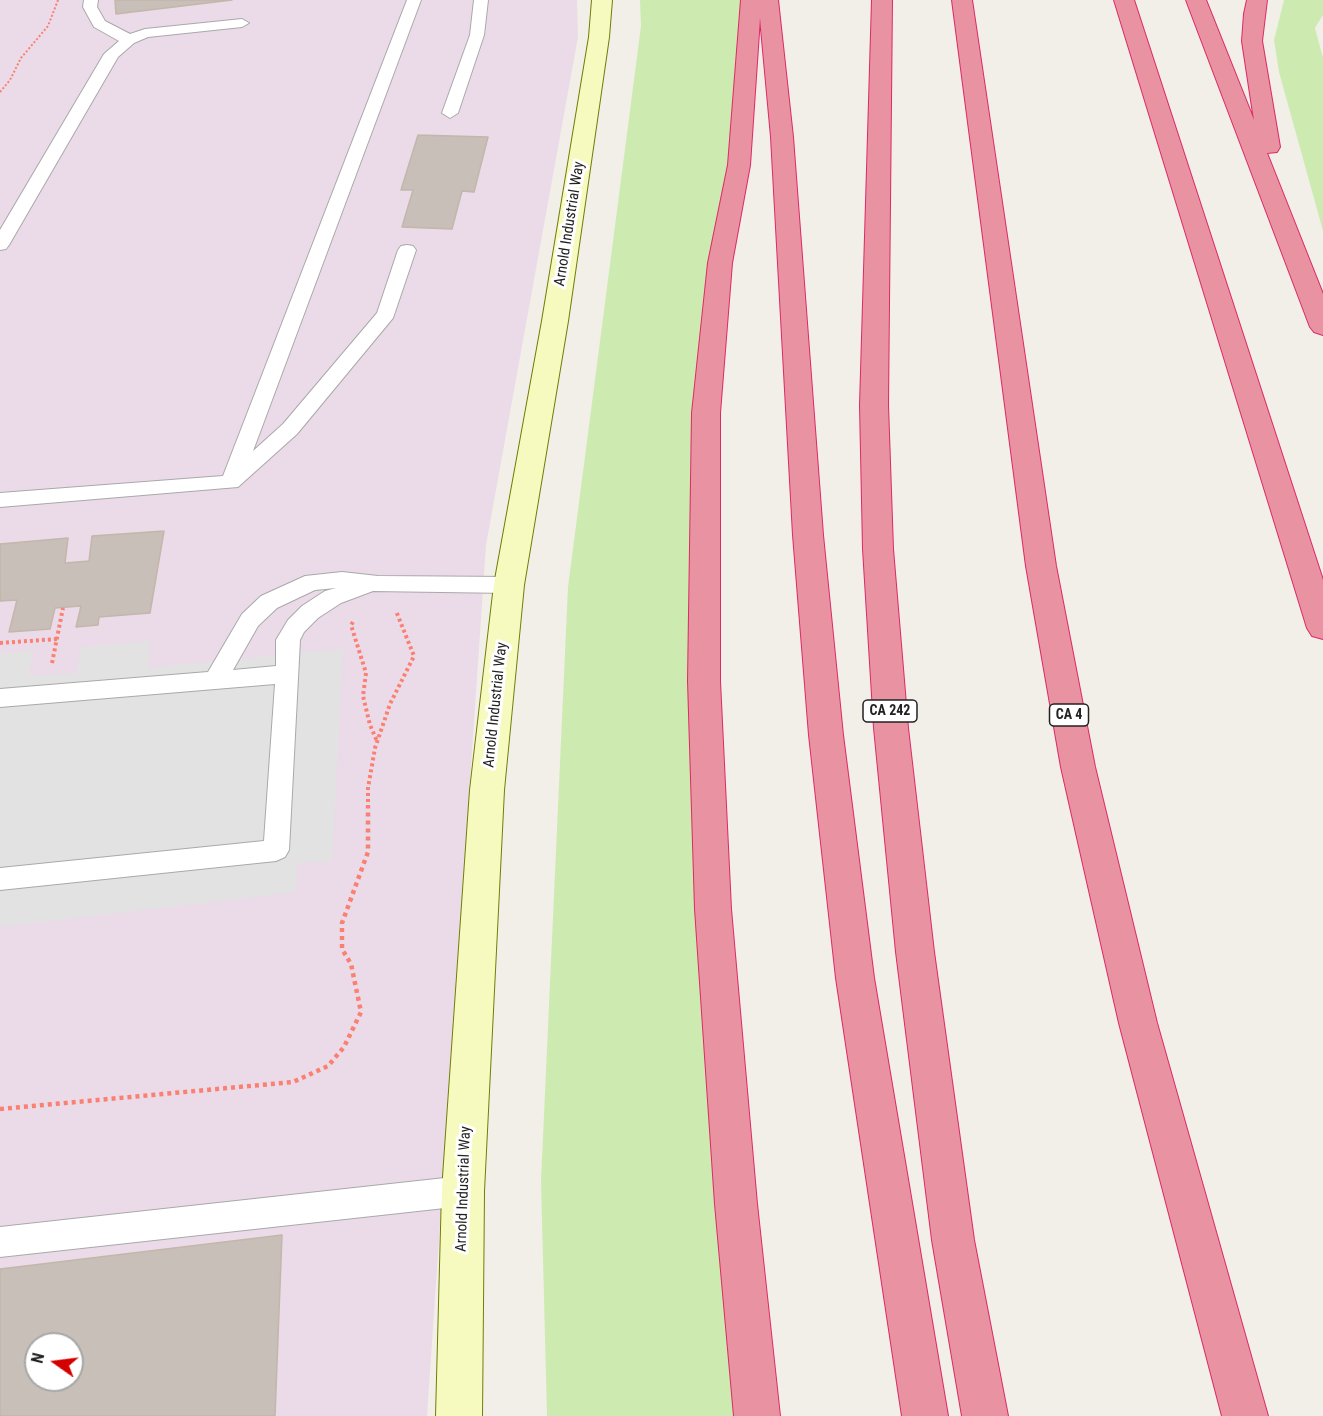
<!DOCTYPE html>
<html>
<head>
<meta charset="utf-8">
<style>
	body { margin:0 }
	#map { position:relative; width:1323px; height:1416px; overflow:hidden; background:#f2efe9; font-family:"Roboto Condensed",sans-serif }
	canvas { display:block }
	.north { position:absolute; left:24px; top:1332px; width:60px; height:60px; box-sizing:border-box; background:#fff; border:2px solid #a7a7a7; border-radius:50%; rotate:284deg; font-size:16px; font-weight:700; line-height:24px; text-align:center; color:#222 }
	.north::after { content:''; display:block; margin:auto; width:21px; height:27px; background:#d40000; clip-path:polygon(50% 0,100% 100%,50% 72%,0 100%) }
</style>
</head>
<body>
<div id="map">
<canvas width="1323" height="1416"></canvas>
<div class="north">N</div>
</div>
<script>
const ctx = document.querySelector('canvas').getContext('2d');
ctx.lineJoin = 'round';
function fill(path, color) {
  ctx.fillStyle = color;
  ctx.fill(path, 'evenodd');
}
function shape(rows) {
  const path = new Path2D();
  for (const r of rows) {
    path.moveTo(r[0], r[1]);
    for (let i = 2; i < r.length; i += 2) path.lineTo(r[i], r[i + 1]);
  }
  return path;
}
function trace(path, color, width, dash) {
  ctx.strokeStyle = color;
  ctx.lineWidth = width;
  ctx.lineCap = dash ? 'butt' : 'round';
  ctx.setLineDash(dash || []);
  ctx.stroke(path);
}
function write(font, color, halo, rows, align = 'center') {
  ctx.font = font + ' "Roboto Condensed",sans-serif';
  ctx.lineWidth = 6;
  ctx.setLineDash([]);
  ctx.textBaseline = 'middle';
  ctx.strokeStyle = halo;
  ctx.fillStyle = color;
  for (const [text, x, y, turn = 0] of rows) {
    ctx.save();
    ctx.translate(x, y);
    ctx.rotate((+turn || 0) * Math.PI / 180);
    ctx.textAlign = isNaN(turn) ? turn : align;
    if (halo) ctx.strokeText(text, 0, 0);
    ctx.fillText(text, 0, 0);
    ctx.restore();
  }
}
const industrial = shape([
	[0,0,577,0,578,37,486,545,427,1416,0,1416],
	[36,1344,72,1344,72,1380,36,1380]
]);
const grass = shape([
	[640,0,751,0,704,500,757,1416,547,1416,541,1181,568,587,641,26],
	[1284,0,1323,0,1323,15,1315,28,1323,58,1323,231,1279,72,1274,40]
]);
const parking = shape([
	[151,641,148,668,343,649,332,861,297,863,295,892,0,927,0,654,33,650,29,676,77,673,81,647]
]);
const building = shape([
	[115,0,232,0,116,14,115,0],
	[418,135,488,137,474,192,462,191,452,229,402,227,413,190,401,190,418,135],
	[164,531,150,613,99,617,98,625,76,627,81,606,55,608,50,629,9,632,17,600,0,601,0,544,68,538,65,563,89,561,92,536,164,531],
	[282,1235,275,1416,0,1416,0,1269,282,1235],
	[36,1344,72,1344,72,1380,36,1380,36,1344]
]);
const pathFar2 = shape([
	[0,92,10,80,21,58,48,26,58,0]
]);
const pathFar1 = shape([
	[353,622,351,625,366,673,363,696,370,725,377,741],
	[0,643,57,639],
	[52,663,63,608],
	[368,808,368,788,375,748,390,704,414,656,396,611]
]);
const path = shape([
	[0,1109,293,1082,328,1066,344,1047,361,1012,351,964,342,949,342,923,368,852,368,806]
]);
const lane = shape([
	[84,0,98,0,97,7,105,21,130,34,145,29,242,19,249,23,242,27,148,37,134,43,118,57,9,245,6,249,0,250,0,230,104,54,119,41,94,27,83,7,84,0],
	[407,0,421,0,253,451,283,424,377,313,398,250,401,246,407,245,413,246,416,250,393,318,297,434,238,487,0,507,0,493,223,476,407,0],
	[474,0,488,0,484,35,458,113,450,118,442,113,470,35,474,0],
	[342,572,378,576,509,577,517,579,520,585,517,591,509,593,373,591,341,603,318,618,304,632,300,640,289,850,285,857,276,861,0,890,0,868,264,841,275,684,0,707,0,689,208,672,242,614,261,596,305,576,342,572],
	[336,588,325,591,302,606,288,620,276,640,276,666,233,670,258,626,277,608,315,590,336,588],
	[463,1176,474,1181,478,1191,474,1201,463,1206,0,1257,0,1227,463,1176]
]);
const secondary = shape([
	[592,0,612,0,609,37,568,321,524,585,504,790,484,1191,482,1416,436,1416,442,1191,470,790,494,585,542,321,589,37,592,0]
]);
const highway = shape([
	[741,0,778,0,793,137,823,535,843,735,874,978,948,1416,902,1416,836,978,809,735,793,535,771,137,760,18,750,165,732,263,720,413,720,681,731,909,757,1204,780,1416,734,1416,715,1204,695,909,688,681,692,413,708,263,728,165,741,0],
	[872,0,892,0,888,405,893,549,908,728,934,952,974,1240,1008,1416,962,1416,932,1240,896,952,874,728,863,549,860,405,872,0],
	[952,0,972,0,1056,566,1095,767,1157,1023,1268,1416,1222,1416,1119,1023,1061,767,1026,566,952,0],
	[1114,0,1134,0,1323,580,1323,639,1312,636,1307,628,1114,0],
	[1186,0,1206,0,1254,120,1242,41,1244,14,1247,0,1267,0,1262,41,1280,147,1277,152,1267,153,1323,294,1323,335,1314,332,1310,327,1186,0]
]);
const shields = [
	[890,711,54],
	[1069,715,39]
];
const shieldNames = [
	["CA 242",890,711],
	["CA 4",1069,715]
];
const streetNames = [
	["Arnold Industrial Way",570,224,-81],
	["Arnold Industrial Way",496,705,-84],
	["Arnold Industrial Way",464,1189,-88]
];
fill(industrial, '#ebdbe8');
fill(grass, '#cdebb0');
fill(parking, '#e2e2e2');
fill(building, '#c7bfb8');
trace(building, '#c4b6ab', 1.5);
trace(lane, '#a9a9a9', 2);
trace(secondary, '#707d05', 2);
trace(highway, '#dc2a67', 2);
trace(pathFar2, '#fa8072', 2, [2, 2]);
trace(pathFar1, '#fa8072', 4, [3, 3]);
trace(path, '#fa8072', 4.5, [4, 4]);
fill(lane, '#fff');
fill(secondary, '#f7fabf');
fill(highway, '#e892a2');
for (const [x, y, w] of shields) {
  const box = new Path2D();
  box.roundRect(x - w / 2, y - 11, w, 22, 4.5);
  ctx.fillStyle = '#fff';
  ctx.fill(box);
  trace(box, '#222', 1.5);
}
write('bold 14px', '#222', null, shieldNames);
write('15px', '#222', '#fff', streetNames);
</script>
</body>
</html>
